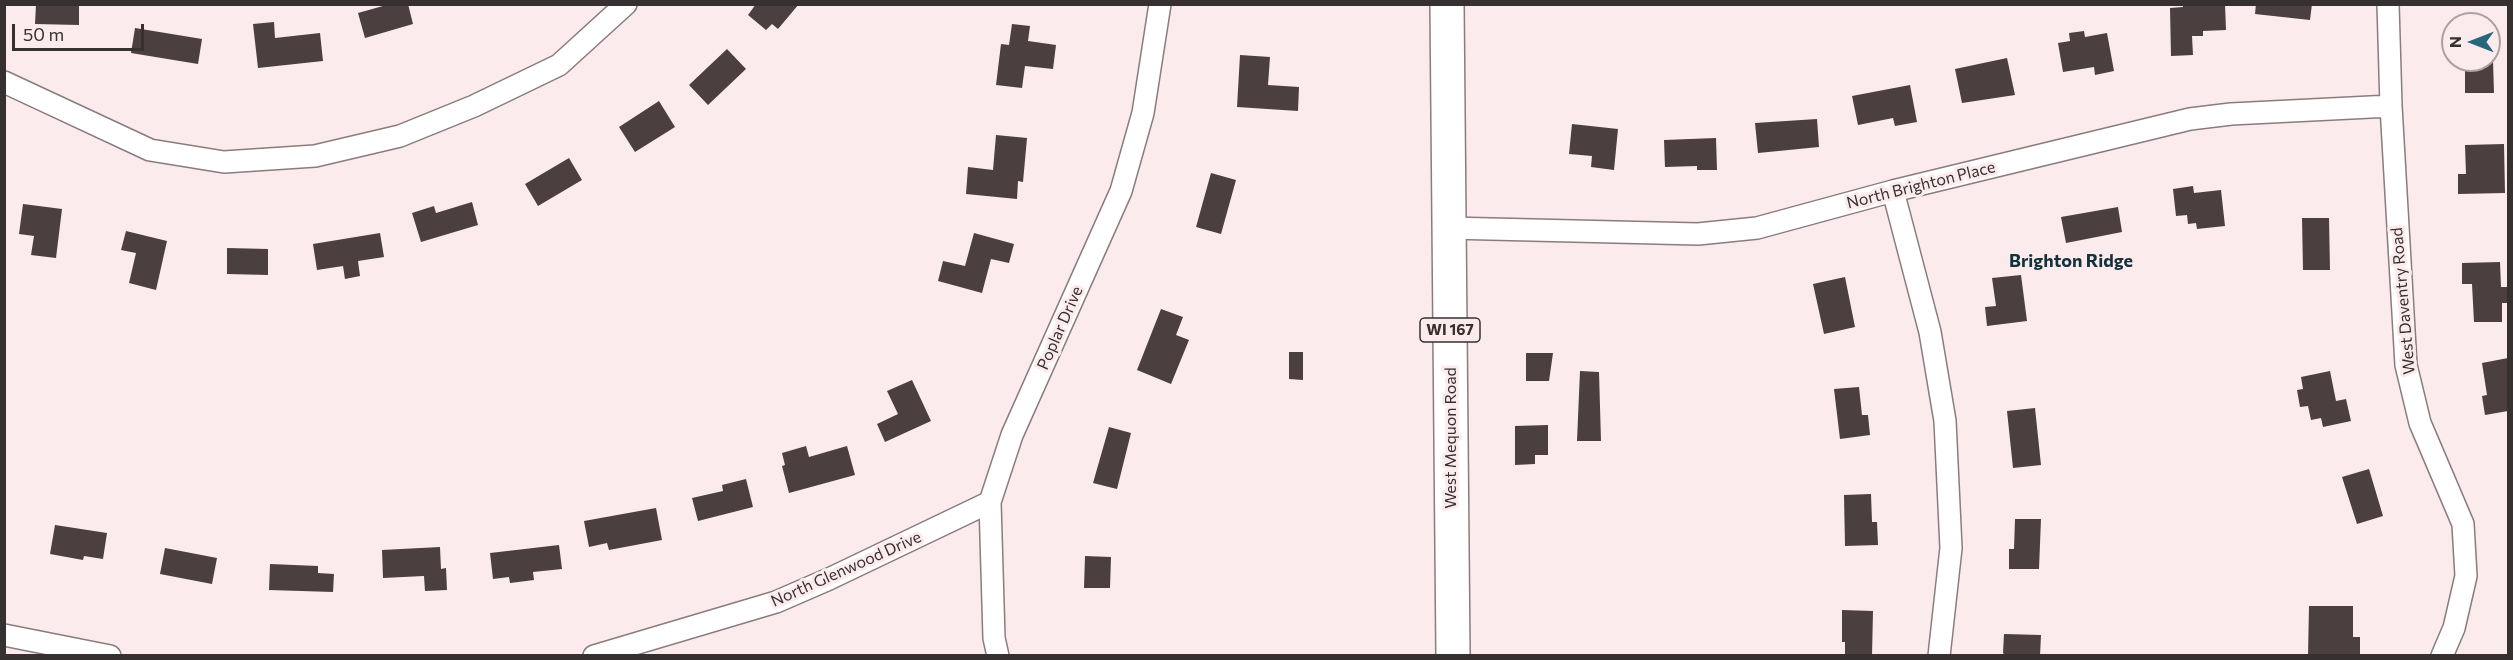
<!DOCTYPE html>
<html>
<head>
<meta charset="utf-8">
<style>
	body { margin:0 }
	#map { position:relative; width:2513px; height:660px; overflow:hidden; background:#fbebed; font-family:Commissioner,sans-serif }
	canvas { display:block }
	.frame { position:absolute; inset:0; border:6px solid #363031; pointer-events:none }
	.north { position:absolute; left:2441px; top:12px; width:60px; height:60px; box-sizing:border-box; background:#fbebed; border:2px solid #aca0a2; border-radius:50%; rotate:270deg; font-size:16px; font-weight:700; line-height:24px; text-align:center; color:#363031 }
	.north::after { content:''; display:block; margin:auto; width:21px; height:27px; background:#27667b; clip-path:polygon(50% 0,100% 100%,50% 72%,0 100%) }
	.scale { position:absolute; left:12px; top:24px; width:132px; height:27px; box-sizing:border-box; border:3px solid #363031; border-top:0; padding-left:8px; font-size:18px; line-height:21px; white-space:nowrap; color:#363031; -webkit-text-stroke:4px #fbebed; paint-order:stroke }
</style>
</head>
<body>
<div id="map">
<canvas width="2513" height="660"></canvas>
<div class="frame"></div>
<div class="north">N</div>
<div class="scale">50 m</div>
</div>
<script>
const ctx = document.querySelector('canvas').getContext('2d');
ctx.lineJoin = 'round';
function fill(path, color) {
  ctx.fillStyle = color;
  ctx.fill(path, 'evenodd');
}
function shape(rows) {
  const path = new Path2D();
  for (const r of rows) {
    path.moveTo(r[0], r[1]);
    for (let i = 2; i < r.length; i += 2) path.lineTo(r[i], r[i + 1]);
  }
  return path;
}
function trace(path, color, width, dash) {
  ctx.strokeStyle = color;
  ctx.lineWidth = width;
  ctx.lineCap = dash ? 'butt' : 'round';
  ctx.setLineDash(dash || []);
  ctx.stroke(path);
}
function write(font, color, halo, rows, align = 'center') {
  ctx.font = font + ' Commissioner,sans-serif';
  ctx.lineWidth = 6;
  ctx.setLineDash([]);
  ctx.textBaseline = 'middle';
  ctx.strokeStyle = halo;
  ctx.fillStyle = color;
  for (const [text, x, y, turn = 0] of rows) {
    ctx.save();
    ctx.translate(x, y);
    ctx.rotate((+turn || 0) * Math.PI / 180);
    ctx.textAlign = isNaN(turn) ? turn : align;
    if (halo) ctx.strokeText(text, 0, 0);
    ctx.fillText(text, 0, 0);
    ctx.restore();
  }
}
const building = shape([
	[36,4,79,4,79,25,35,24],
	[390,4,408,4,413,24,365,38,358,13],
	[756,4,799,4,778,29,772,24,766,30,748,15],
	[2183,4,2225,4,2226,30,2203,31,2203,36,2192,36,2193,55,2171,56,2170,8,2183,7],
	[2256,4,2312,4,2310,20,2255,14],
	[274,22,275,38,320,33,323,61,258,68,253,24],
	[1012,24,1030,26,1028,41,1056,45,1053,69,1025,66,1022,88,996,85,1001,44,1009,45],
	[135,28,202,39,198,64,131,53],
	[2084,31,2085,37,2107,33,2114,71,2095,75,2094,67,2063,72,2058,43,2070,41,2069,33],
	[727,49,746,69,708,105,689,85],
	[1240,55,1270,57,1268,85,1299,87,1298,111,1237,107],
	[2007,58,2015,95,1962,103,1955,69],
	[2465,60,2493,60,2494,93,2465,93],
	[1910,85,1917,122,1895,126,1893,118,1858,125,1852,96],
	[659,101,675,127,635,152,619,127],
	[1817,119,1819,147,1758,153,1755,123],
	[1572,124,1618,129,1614,170,1591,167,1592,156,1569,154],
	[996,135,1027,138,1023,182,1018,181,1017,199,966,194,968,167,993,170],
	[1716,138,1717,170,1697,170,1697,166,1665,167,1664,140],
	[2504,144,2505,193,2458,194,2458,174,2466,174,2465,145],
	[569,158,582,180,538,206,525,184],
	[1211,173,1236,180,1221,234,1196,227],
	[2193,186,2194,193,2221,190,2225,226,2197,229,2196,223,2188,224,2187,215,2176,216,2173,189],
	[472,202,478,225,421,242,412,213,434,206,436,213],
	[23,204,62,209,56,258,31,255,34,236,19,234],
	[2118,207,2122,232,2066,243,2061,217],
	[2302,218,2329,218,2330,270,2303,270],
	[126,231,167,241,156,290,129,283,136,253,121,250],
	[380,233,384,257,358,261,360,276,345,279,343,266,317,270,313,244],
	[974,233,1014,244,1009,263,991,259,982,293,938,281,943,261,965,266],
	[227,248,268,249,268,275,227,274],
	[2500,262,2501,287,2508,287,2508,303,2502,303,2502,322,2474,322,2472,284,2462,284,2462,263],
	[2021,275,2027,321,1987,326,1985,307,1996,306,1992,278],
	[1845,277,1855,327,1824,334,1813,284],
	[1161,309,1183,317,1176,335,1189,340,1171,384,1137,370],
	[1289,352,1303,352,1303,380,1289,379],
	[1526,353,1553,353,1549,381,1526,381],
	[2508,358,2508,411,2485,415,2482,396,2487,395,2482,363],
	[1580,371,1599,372,1601,441,1577,441],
	[2330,371,2336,401,2346,399,2351,421,2323,427,2321,418,2311,420,2308,406,2300,407,2297,390,2303,389,2301,377],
	[912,380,931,421,885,442,877,424,898,414,887,391],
	[1859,387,1862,415,1868,415,1870,435,1840,439,1834,389],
	[2035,408,2041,465,2013,468,2007,411],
	[1548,425,1548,455,1535,455,1535,464,1515,465,1515,426],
	[1109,427,1131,433,1117,489,1093,483],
	[806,446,809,457,847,446,855,475,789,493,782,466,785,465,782,453],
	[2369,469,2383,516,2357,524,2342,477],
	[746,479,753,507,698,521,692,498,723,491,722,485],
	[1871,494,1872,522,1877,522,1878,545,1845,546,1844,495],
	[656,508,662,540,609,550,607,543,589,547,584,521],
	[2015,519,2041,519,2039,569,2009,569,2009,549,2014,549],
	[55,525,107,533,103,559,84,556,83,560,50,554],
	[559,545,562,569,533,572,534,580,510,583,509,577,493,579,490,553],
	[440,547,441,569,446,568,447,590,425,591,424,576,383,578,382,550],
	[165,548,217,558,212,584,160,574],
	[1085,556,1111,557,1110,588,1084,588],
	[270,564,318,566,318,573,334,574,333,592,269,590],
	[2309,606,2353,606,2353,637,2360,637,2360,656,2308,656],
	[1842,610,1873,611,1872,656,1845,656,1845,642,1842,642],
	[2004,634,2041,635,2040,656,2006,656,2003,653]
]);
const minor = shape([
	[2388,4,2391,106,2406,365,2420,423,2463,524,2466,576,2454,628,2442,656],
	[4,82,150,150,224,162,315,156,400,136,474,106,559,65,626,4],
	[1893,191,1930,332,1945,421,1951,548,1939,656],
	[1449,228,1698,234,1757,228,1893,191,2190,119,2231,114,2391,106],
	[4,635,110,656],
	[594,656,776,602,829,579,990,502],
	[998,656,994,638,990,502,1012,435,1121,191,1143,113,1160,4]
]);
const primary = shape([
	[1447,4,1453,656]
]);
const shields = [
	[1450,330,60]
];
const shieldNames = [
	["WI 167",1450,330]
];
const streetNames = [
	["North Brighton Place",1921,185,-14],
	["West Daventry Road",2403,301,-95],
	["Poplar Drive",1060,328,-66],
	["West Mequon Road",1451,438,-90],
	["North Glenwood Drive",846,569,-24]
];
const neighbourhoodNames = [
	["Brighton Ridge",2071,261]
];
fill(building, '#4b3f40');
trace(minor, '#8a7c7e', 24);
trace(primary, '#8a7c7e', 36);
trace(minor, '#fff', 21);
trace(primary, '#fff', 33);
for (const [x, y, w] of shields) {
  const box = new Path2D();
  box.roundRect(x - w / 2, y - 12, w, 24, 4.5);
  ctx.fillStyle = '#fbebed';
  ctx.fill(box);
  trace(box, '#363031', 1.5);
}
write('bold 15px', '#363031', null, shieldNames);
write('16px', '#363031', '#fbebed', streetNames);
write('bold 18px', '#14323c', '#fbebed', neighbourhoodNames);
</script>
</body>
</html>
